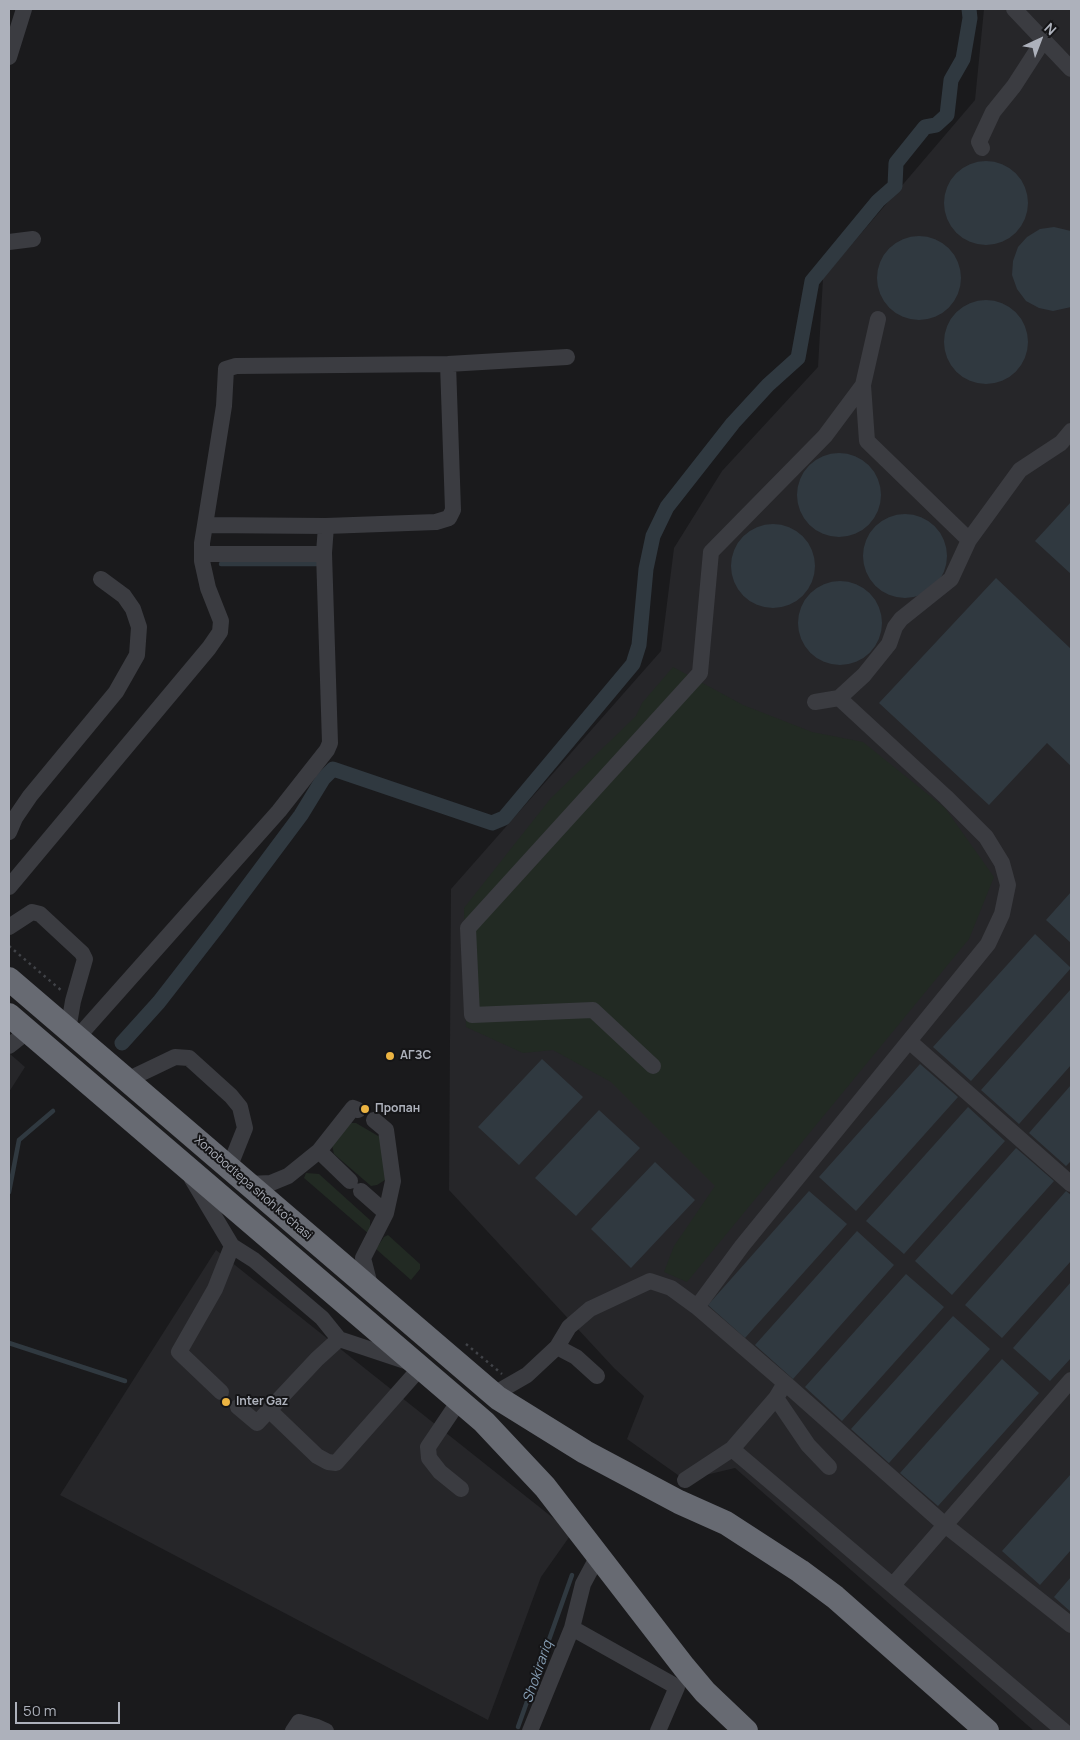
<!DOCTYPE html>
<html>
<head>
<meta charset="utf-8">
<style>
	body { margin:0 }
	#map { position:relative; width:1080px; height:1740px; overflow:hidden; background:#1a1a1c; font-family:Manrope,sans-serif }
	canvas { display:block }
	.frame { position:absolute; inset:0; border:10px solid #adb1bb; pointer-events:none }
	.north { position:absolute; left:1015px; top:15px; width:50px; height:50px; -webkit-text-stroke:4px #151517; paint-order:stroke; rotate:43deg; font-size:14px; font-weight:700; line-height:20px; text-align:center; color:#adb1bb }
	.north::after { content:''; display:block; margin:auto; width:18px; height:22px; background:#adb1bb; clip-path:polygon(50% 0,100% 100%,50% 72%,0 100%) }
	.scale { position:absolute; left:15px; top:1702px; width:105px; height:22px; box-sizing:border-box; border:2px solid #adb1bb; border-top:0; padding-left:6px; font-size:15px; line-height:18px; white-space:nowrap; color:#adb1bb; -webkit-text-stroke:4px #151517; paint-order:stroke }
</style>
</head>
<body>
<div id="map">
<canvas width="1080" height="1740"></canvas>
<div class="frame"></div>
<div class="north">N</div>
<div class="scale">50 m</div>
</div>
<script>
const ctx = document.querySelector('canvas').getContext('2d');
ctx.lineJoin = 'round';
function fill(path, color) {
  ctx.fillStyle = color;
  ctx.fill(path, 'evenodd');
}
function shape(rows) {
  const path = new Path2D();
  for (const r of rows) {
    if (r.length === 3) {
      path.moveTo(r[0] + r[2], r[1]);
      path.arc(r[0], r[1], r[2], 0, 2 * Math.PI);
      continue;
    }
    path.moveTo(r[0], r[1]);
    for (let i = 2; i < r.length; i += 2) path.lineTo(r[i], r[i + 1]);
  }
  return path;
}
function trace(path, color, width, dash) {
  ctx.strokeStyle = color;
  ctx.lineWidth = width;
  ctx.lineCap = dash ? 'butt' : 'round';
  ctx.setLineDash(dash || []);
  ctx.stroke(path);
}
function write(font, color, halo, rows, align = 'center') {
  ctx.font = font + ' Manrope,sans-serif';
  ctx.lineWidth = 4;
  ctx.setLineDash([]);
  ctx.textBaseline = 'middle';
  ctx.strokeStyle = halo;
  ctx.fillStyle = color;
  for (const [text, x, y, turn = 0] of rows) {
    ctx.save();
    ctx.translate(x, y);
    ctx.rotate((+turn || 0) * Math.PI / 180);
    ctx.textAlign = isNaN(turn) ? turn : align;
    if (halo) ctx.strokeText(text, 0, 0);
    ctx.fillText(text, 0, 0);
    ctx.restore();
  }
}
const built = shape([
	[984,9,1071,9,1071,1731,1034,1731,735,1468,685,1480,627,1439,644,1396,614,1368,449,1190,451,889,661,651,674,548,722,471,818,367,823,278,975,100],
	[9,1053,25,1067,9,1092],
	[216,1250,572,1533,541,1577,488,1720,60,1495]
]);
const green = shape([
	[673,667,743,705,812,732,863,742,945,808,994,877,969,939,687,1282,664,1272,674,1246,715,1186,611,1082,553,1050,523,1053,466,1027,464,908,551,798,636,716,642,703],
	[346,1123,356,1123,385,1140,385,1180,377,1185,371,1186,334,1154,331,1141],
	[306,1173,319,1174,370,1220,370,1235,304,1178],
	[388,1235,420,1264,420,1269,411,1280,376,1249,384,1237]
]);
const water = shape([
	[986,203,42],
	[1054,227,1071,231,1071,307,1053,311,1039,308,1026,301,1017,289,1012,275,1013,261,1018,247,1027,237,1040,229],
	[919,278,42],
	[986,342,42],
	[839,495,42],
	[1071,502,1071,574,1035,541],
	[905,556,42],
	[773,566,42],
	[996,578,1071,649,1071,766,1047,743,989,805,879,703],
	[840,623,42],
	[1071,892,1071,943,1046,920],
	[1035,934,1071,968,971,1081,933,1047],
	[1071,989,1071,1065,1019,1124,981,1090],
	[542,1059,583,1097,519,1165,478,1127],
	[920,1064,958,1097,856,1211,819,1177],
	[1071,1085,1071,1161,1066,1166,1029,1133],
	[968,1107,1005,1141,904,1254,866,1221],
	[599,1110,640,1148,576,1216,535,1178],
	[1016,1148,1054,1181,952,1295,915,1261],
	[655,1162,695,1200,631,1268,591,1229],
	[809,1191,847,1224,745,1338,708,1305],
	[1066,1191,1071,1195,1071,1261,1002,1338,965,1305],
	[857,1231,894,1265,793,1379,755,1345],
	[906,1274,944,1307,842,1421,805,1387],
	[1071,1282,1071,1358,1050,1381,1013,1348],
	[953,1316,990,1349,889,1463,851,1429],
	[1002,1359,1039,1393,938,1506,900,1473],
	[1071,1474,1071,1550,1040,1585,1002,1551],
	[1071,1577,1071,1612,1054,1597]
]);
const stream = shape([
	[221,564,318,564],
	[9,1192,19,1140,53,1111],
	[9,1343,125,1381],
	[518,1727,572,1575]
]);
const canal = shape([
	[122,1043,159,1002,218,926,301,815,323,779,333,769,492,823,504,818,633,664,639,645,646,569,653,536,667,507,733,423,768,385,798,358,812,281,878,201,895,186,896,163,925,127,936,125,947,115,951,80,963,59,970,18,969,9]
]);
const path = shape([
	[9,946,62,991],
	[466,1344,502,1374]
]);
const minor = shape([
	[1014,9,1071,69],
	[9,57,24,9],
	[982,148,979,142,993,112,1014,86,1043,41],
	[9,242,33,239],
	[863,385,867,441,969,540],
	[205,525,224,406,226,369,236,366,448,364,567,357],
	[326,526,436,522,449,518,453,510,448,364],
	[202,554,317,554,324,553],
	[815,702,839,698,864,675,889,644,895,627,901,619,951,579,969,540,1020,470,1061,443,1071,431],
	[9,832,15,818,30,796,116,692,137,655,139,627,133,609,124,596,101,579],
	[9,887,209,648,220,632,221,621,208,588,202,561,202,543,205,525,326,526,324,553,330,743,327,750,279,811,77,1038],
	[9,927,32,912,40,914,82,953,85,959,73,1001,68,1030],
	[909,1041,1071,1184],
	[9,1046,28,1031],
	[653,1066,593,1010,472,1015,468,928,700,673,711,552,825,436,863,385,878,319],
	[127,1080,175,1057,189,1058,231,1096,240,1107,245,1128,229,1168],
	[319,1151,350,1181],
	[192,1179,232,1246,215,1289,179,1352,221,1392],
	[248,1184,271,1183,288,1176,319,1151,353,1108,358,1110],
	[361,1191,386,1213],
	[232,1246,254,1260,322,1318,339,1339],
	[371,1289,363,1258,386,1213,393,1181,386,1130,374,1120],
	[557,1347,569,1327,590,1309,650,1281,671,1288,697,1307],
	[785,1383,945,1525,1071,1625],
	[494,1394,527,1375,557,1347,576,1357,597,1376],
	[776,1398,808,1445,829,1467],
	[459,1401,428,1447,429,1458,440,1472,461,1489],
	[238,1407,257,1423,317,1359,339,1339,408,1362],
	[269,1410,317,1456,328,1462,336,1463,421,1367],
	[732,1449,1064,1731],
	[685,1480,732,1449,776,1398,785,1383,697,1307,742,1246,988,944,1002,914,1008,885,1002,863,986,837,946,797,839,698],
	[893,1585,1071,1380],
	[572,1628,677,1687,658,1731],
	[293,1731,299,1722,317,1727,326,1731],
	[530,1731,572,1628,583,1584,598,1556]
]);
const highway = shape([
	[9,979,498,1398,585,1452,679,1502,726,1523,800,1571,835,1597,987,1731],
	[9,1015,484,1422,545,1487,684,1667,705,1692,746,1731]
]);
const markers = [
	[390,1056,5,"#ecb442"],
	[365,1109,5,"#ecb442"],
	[226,1402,5,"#ecb442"]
];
const poiNames = [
	["АГЗС",400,1056],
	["Пропан",375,1109],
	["Inter Gaz",236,1402]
];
const streetNames = [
	["Xonobodtepa shoh ko'chasi",253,1188,41]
];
const waterNames = [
	["Shokirariq",538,1672,-71]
];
fill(built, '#262629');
fill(green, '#222a23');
fill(water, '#303940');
trace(stream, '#303940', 4.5);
trace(canal, '#303940', 15);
trace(path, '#414348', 2.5, [2.5, 4]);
trace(minor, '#3b3c41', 16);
trace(highway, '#676a72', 24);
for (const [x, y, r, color] of markers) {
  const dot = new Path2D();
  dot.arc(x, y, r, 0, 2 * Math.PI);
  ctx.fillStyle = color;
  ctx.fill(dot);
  trace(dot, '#151517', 2);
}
write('bold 12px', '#adb1bb', '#151517', poiNames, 'left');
write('12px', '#adb1bb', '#151517', streetNames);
write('italic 14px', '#869eb4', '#151517', waterNames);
</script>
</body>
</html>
